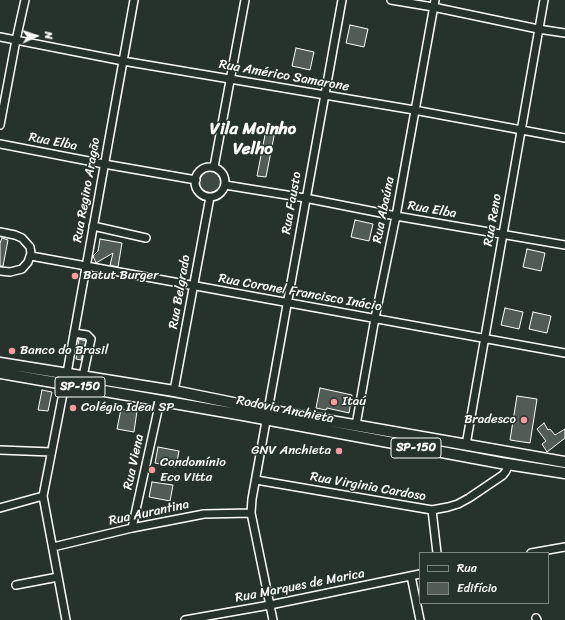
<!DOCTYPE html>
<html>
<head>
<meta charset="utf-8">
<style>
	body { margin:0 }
	#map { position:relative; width:565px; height:620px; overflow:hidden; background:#26332d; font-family:Sriracha,sans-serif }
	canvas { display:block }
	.legend { position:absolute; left:419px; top:552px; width:130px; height:52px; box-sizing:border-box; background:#26332d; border:1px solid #7d8581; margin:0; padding:5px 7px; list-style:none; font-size:12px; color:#fff }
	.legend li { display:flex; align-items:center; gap:8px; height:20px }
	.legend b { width:20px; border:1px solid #7d8581 }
	.north { position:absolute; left:16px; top:16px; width:40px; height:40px; -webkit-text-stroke:3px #26332d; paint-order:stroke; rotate:87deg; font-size:11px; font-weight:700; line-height:16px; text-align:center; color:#fff }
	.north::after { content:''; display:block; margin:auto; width:14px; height:18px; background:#fff; clip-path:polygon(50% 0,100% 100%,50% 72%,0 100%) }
</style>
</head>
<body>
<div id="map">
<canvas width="565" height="620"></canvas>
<ul class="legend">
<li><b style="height:5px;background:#26332d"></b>Rua</li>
<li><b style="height:11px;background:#515c57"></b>Edifício</li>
</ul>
<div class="north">N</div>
</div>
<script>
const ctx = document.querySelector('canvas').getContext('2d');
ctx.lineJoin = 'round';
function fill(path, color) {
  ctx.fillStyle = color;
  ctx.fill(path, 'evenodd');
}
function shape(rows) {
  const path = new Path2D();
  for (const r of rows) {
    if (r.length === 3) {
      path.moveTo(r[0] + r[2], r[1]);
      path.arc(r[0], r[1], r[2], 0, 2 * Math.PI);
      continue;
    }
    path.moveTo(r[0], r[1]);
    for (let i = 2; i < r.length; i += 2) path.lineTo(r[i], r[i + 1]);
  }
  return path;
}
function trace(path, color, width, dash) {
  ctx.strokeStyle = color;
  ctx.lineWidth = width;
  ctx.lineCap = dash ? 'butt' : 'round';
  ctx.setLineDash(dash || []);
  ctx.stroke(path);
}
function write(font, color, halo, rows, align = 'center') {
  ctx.font = font + ' Sriracha,sans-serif';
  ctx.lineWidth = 3;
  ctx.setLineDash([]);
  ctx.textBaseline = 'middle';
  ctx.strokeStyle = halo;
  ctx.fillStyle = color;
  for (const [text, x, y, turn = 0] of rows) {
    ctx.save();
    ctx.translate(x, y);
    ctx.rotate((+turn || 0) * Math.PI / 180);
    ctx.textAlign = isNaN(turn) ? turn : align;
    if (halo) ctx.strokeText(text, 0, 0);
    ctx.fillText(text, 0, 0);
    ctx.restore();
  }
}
const green = shape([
	[210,181,12]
]);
const building = shape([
	[350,25,368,29,364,47,346,43,350,25],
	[296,48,314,52,310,70,292,66,296,48],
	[266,130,275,131,266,177,257,176,266,130],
	[355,220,373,224,369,241,351,237,355,220],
	[2,238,8,240,3,266,0,266,0,243,2,238],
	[100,239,122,243,118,267,110,265,113,253,96,263,93,256,98,251,100,239],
	[527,249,545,253,541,271,523,267,527,249],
	[505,308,523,312,519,329,501,325,505,308],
	[533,312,551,316,547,333,529,329,533,312],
	[79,339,86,341,81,360,76,359,79,339],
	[320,388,352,395,349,413,327,408,326,410,316,408,320,388],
	[42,390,52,392,48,411,38,410,42,390],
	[517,396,537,399,530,443,510,440,517,396],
	[121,409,137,411,134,432,117,429,121,409],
	[544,423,548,430,550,429,555,435,565,429,565,438,547,452,542,444,546,441,537,429,544,423],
	[158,447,179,451,176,467,155,463,158,447],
	[152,482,173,485,170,501,149,497,152,482]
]);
const minor = shape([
	[391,0,433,7,538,29,565,33],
	[0,37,123,61,414,110,565,138],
	[0,125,16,40,25,0],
	[0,144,104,164,196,180],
	[214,167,245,0],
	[210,182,15],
	[225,185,305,198,396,216,565,245],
	[93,226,146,238],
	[0,232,15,235,22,238,30,247,31,253,28,262,22,269,10,272,0,271],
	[31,256,565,353],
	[74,333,87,335,91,339,83,376],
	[174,391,210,197],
	[356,425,375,318,396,216,435,0],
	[466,445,544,0],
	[0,450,51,452],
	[256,480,432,510,448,507,458,504,469,498,503,475,506,471,508,464],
	[0,508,43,496],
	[432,510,437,553],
	[132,528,160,401],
	[53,547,132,528,204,514,251,513],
	[531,553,565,547],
	[411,576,420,620],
	[16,585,58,577],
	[536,618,537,620],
	[66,620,43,496,67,373,134,0],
	[185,620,270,605,420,574],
	[273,620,251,513,252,499,342,0]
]);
const highway = shape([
	[0,363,174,391,268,410,565,462],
	[0,373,243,415,501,463,565,473]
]);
const markers = [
	[75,276,4,"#ff9aa2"],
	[12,351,4,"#ff9aa2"],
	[334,402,4,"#ff9aa2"],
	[73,408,4,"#ff9aa2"],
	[524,420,4,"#ff9aa2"],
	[339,451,4,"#ff9aa2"],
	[152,470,4,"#ff9aa2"]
];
const shields = [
	[80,387,50],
	[416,448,50]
];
const shieldNames = [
	["SP-150",80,387],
	["SP-150",416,448]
];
const streetNames = [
	["Rua Américo Samarone",284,76,10],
	["Rua Elba",53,142,11],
	["Rua Regino Aragão",87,190,-80],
	["Rua Fausto",292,203,-80],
	["Rua Abaúna",384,210,-79],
	["Rua Elba",432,210,10],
	["Rua Reno",493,220,-80],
	["Rua Belgrado",180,292,-80],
	["Rua Coronel Francisco Inácio",300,293,10],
	["Rodovia Anchieta",285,410,11],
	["Rua Viena",134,462,-78],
	["Rua Virginia Cardoso",368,487,10],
	["Rua Aurantina",149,513,-12],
	["Rua Marques de Marica",300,586,-11]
];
const poiNames = [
	["Batut Burger",83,276],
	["Banco do Brasil",20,351],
	["Itaú",342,402],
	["Colégio Ideal SP",81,408],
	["Bradesco",516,420,"right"],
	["GNV Anchieta",331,451,"right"],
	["Condomínio",160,463],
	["Eco Vitta",160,478]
];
const districtNames = [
	["Vila Moinho",253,130],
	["Velho",253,150]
];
fill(green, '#3e4944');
fill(building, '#515c57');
trace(building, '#fff', 1);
trace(minor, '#fff', 10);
trace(highway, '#fff', 13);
trace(minor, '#26332d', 7);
trace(highway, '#26332d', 10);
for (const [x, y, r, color] of markers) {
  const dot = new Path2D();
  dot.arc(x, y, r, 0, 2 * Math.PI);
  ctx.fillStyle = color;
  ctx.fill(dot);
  trace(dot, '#26332d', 1.5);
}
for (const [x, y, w] of shields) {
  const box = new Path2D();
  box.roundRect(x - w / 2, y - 10, w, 20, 3);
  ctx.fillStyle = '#26332d';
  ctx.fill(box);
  trace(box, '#fff', 1);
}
write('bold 12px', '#fff', null, shieldNames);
write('13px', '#fff', '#26332d', streetNames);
write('13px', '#fff', '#26332d', poiNames, 'left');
write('bold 17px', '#fff', '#26332d', districtNames);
</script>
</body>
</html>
